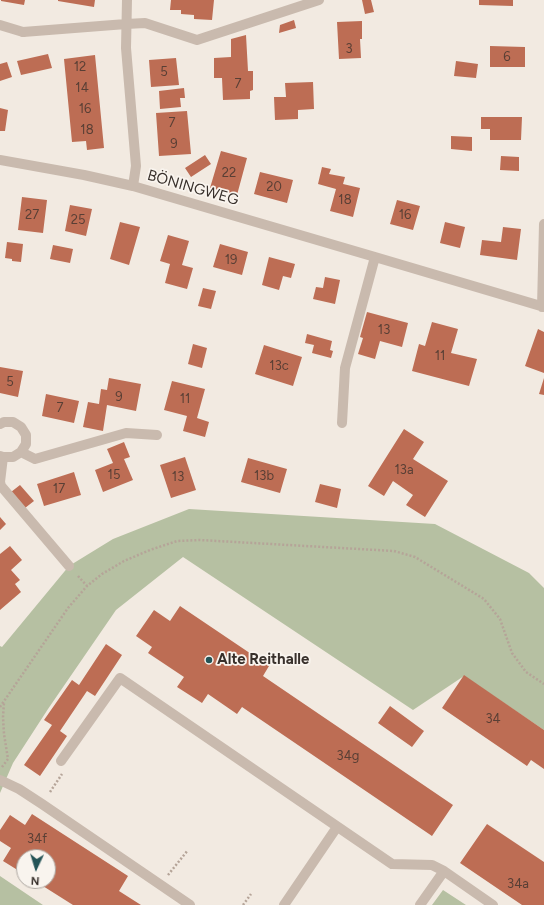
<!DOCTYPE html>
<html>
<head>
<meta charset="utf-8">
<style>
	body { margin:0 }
	#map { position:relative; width:544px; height:905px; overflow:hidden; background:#f2eae1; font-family:Figtree,sans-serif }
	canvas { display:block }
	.north { position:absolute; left:16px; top:849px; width:40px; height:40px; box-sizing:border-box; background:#f9f4ee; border:1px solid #aca6a0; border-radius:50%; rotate:184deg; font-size:11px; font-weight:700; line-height:16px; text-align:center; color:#38302b }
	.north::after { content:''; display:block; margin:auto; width:14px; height:18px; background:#245457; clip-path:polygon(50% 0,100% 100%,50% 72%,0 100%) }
</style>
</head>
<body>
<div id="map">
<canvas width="544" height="905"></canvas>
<div class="north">N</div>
</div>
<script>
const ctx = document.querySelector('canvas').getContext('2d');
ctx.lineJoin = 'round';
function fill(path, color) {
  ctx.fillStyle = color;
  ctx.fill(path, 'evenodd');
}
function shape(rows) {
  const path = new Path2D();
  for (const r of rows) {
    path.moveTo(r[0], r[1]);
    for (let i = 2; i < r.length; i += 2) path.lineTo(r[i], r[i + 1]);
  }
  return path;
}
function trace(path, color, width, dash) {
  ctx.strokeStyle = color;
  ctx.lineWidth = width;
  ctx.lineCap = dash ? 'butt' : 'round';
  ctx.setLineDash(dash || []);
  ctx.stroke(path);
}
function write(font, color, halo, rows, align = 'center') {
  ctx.font = font + ' Figtree,sans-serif';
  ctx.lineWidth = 3.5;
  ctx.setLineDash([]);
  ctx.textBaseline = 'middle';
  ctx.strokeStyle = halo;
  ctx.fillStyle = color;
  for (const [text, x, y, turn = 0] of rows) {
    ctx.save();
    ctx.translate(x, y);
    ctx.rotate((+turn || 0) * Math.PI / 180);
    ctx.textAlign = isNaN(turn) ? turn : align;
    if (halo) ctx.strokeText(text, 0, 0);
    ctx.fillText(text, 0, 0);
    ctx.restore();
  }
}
const green = shape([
	[189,509,435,524,529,573,544,588,544,730,464,676,413,710,183,557,116,610,48,709,13,763,0,793,0,646,2,647,69,566,113,539],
	[0,876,43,905,0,905],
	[443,890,466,905,432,905]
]);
const building = shape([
	[1,0,25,0,24,5,1,1],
	[58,0,95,0,94,7,58,1],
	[171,0,214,0,212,20,194,19,194,15,181,14,181,10,170,10],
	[362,0,371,0,374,12,365,14],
	[479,0,513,0,513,6,479,5],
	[294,20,296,28,279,33,280,25],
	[362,21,362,39,360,39,361,58,339,59,337,22],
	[246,35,248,71,253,71,253,90,250,91,250,99,223,100,222,78,214,78,214,58,231,57,231,39],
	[490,46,525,47,525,67,490,67],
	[48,54,52,68,21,75,17,61],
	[95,55,104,148,87,150,86,141,72,142,64,59],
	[176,58,179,85,151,87,149,60],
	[456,61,478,64,476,78,454,76],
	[7,62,12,77,0,81,0,64],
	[313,82,314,109,298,110,298,119,275,120,274,97,286,97,285,83],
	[184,88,185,98,180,98,181,107,160,109,159,91],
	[0,108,8,110,5,131,0,131],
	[187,111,191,154,159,156,156,113],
	[481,117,522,117,521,140,490,140,490,129,481,129],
	[451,136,472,137,472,151,451,149],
	[221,151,247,158,237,195,210,188],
	[205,155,211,164,191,177,185,168],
	[501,156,519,157,519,171,500,170],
	[322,167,331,169,329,174,345,177,343,184,360,188,353,217,330,211,336,189,318,184],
	[260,172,293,180,287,203,254,194],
	[22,197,47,200,43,233,18,230],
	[397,200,420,206,413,230,390,224],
	[70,205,92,209,86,236,65,231],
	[120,222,140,227,129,265,110,259],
	[445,222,465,227,460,248,440,243],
	[503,227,521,229,517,260,480,255,482,240,501,242],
	[168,235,189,241,182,265,193,268,187,289,165,283,170,264,160,261],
	[7,242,23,244,21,262,12,261,12,259,5,258],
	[220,244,248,252,242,275,213,267],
	[53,245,73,249,70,263,50,259],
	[269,257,295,264,291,278,283,276,279,290,262,285],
	[325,277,340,280,335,304,313,299,316,287,323,288],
	[203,288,216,291,211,309,198,306],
	[367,312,408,323,402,347,380,341,375,359,358,354,363,338,360,337],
	[432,322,458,329,451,353,477,359,469,386,412,371,419,344,425,346],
	[538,329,544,332,544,373,525,366],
	[307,334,332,341,330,350,333,351,331,358,312,353,314,345,305,343],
	[193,344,207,348,202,368,188,364],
	[264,345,302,357,293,386,255,374],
	[0,367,23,371,18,397,0,393],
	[109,378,141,384,136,411,107,405,103,431,83,427,88,402,99,404,101,389,107,390],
	[544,378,544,395,539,394],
	[172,381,205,389,197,418,209,422,205,437,183,431,187,416,164,410],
	[46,394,79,401,74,423,42,416],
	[404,429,424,442,413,459,448,481,425,517,406,505,413,495,393,481,384,496,368,486],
	[124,442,130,457,124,459,133,480,103,492,95,470,113,463,107,449],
	[185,457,196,490,171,498,160,465],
	[248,458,287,469,280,493,241,482],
	[74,472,81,495,44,506,37,484],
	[320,484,341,489,337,508,315,502],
	[20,485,34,501,25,508,11,492],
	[0,517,6,524,0,530],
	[10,546,22,560,11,570,20,580,15,584,21,592,0,610,0,554],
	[180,606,269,666,263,676,453,805,432,836,242,707,237,714,208,694,202,703,177,687,184,677,148,653,152,647,136,636,154,610,170,621],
	[106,644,122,655,95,696,87,691,60,731,67,736,40,776,24,765,52,725,44,720,72,680,79,685],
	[464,675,544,730,544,769,531,760,527,766,442,708],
	[390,706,424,731,412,747,378,723],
	[32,814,128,876,119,891,141,905,73,905,35,881,48,881,48,857,24,857,24,874,3,861,11,848,0,841,0,830,10,815,25,825],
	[487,824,544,862,544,905,522,905,460,863]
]);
const path = shape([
	[78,576,87,586],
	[0,707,68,608,87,586,102,574,124,561,150,550,177,541,200,540,394,551,415,557,484,599,500,619,512,653,526,672,544,684],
	[2,767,8,759,4,734,3,717,4,702],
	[50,792,62,774],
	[168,875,188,850],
	[243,905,251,894]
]);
const lane = shape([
	[0,25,23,32],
	[61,761,120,678,392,864,432,865,444,871,493,905],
	[0,780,19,789,42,804,190,905],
	[284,905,337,827],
	[420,905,444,871]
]);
const street = shape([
	[127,0,126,48,136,166,133,186],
	[23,32,126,24,145,23,197,40,319,0],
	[0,160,84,175,133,186,375,257,544,307],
	[542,307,544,224],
	[342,423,345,368,375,257],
	[0,424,4,422,13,422,21,427,26,435,26,444,21,452,13,457,3,457,0,456],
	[21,452,35,459,126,433,157,435],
	[3,457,0,482,1,486,69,566]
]);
const markers = [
	[209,660,4,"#245457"]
];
const numberNames = [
	["3",349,49],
	["6",507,57],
	["12",80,67],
	["5",164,72],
	["7",238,84],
	["14",82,88],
	["16",85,109],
	["7",172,123],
	["18",87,130],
	["9",174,144],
	["22",229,173],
	["20",274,187],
	["18",345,200],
	["27",32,215],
	["16",405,215],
	["25",78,220],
	["19",231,260],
	["13",384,330],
	["11",440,356],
	["13c",279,366],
	["5",10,382],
	["9",119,397],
	["11",185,399],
	["7",60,408],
	["13a",404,470],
	["15",114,475],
	["13b",264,476],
	["13",178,477],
	["17",59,489],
	["34",493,719],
	["34g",348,756],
	["34f",37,839],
	["34a",518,884]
];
const streetNames = [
	["BÖNINGWEG",193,188,16]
];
const poiNames = [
	["Alte Reithalle",217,660]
];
fill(green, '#b6c0a2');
fill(building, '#bd6d54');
trace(path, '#b5a498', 2.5, [2, 2]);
trace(lane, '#c9baae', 10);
trace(street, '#c9baae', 10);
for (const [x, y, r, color] of markers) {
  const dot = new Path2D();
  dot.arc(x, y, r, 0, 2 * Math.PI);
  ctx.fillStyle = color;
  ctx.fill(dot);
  trace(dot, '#f9f4ee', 1.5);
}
write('13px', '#593f35', null, numberNames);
write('15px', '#38302b', '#f9f4ee', streetNames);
write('bold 15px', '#38302b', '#f9f4ee', poiNames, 'left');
</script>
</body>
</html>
